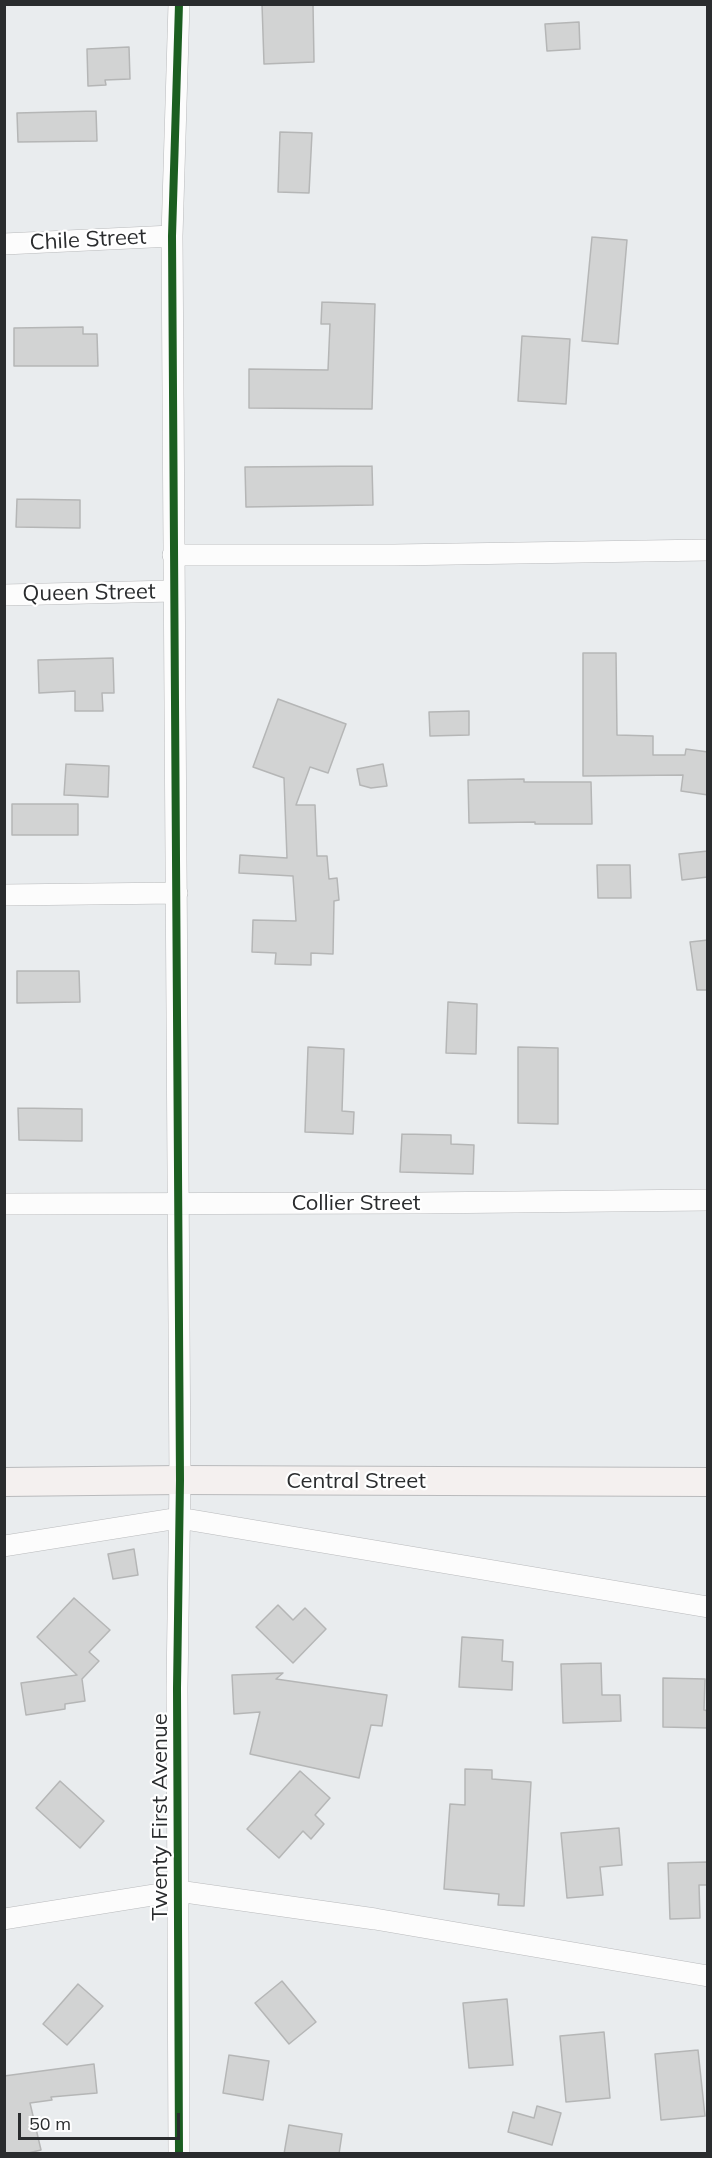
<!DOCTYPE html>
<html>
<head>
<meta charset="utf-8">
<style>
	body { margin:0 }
	#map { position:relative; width:712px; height:2158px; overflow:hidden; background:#e9ecee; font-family:Mulish,sans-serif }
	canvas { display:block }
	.frame { position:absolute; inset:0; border:6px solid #2a2c2e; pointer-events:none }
	.scale { position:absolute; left:18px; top:2113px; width:162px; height:27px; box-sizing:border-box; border:3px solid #2a2c2e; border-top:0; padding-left:8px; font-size:18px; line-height:21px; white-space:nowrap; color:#2a2c2e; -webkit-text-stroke:4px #fff; paint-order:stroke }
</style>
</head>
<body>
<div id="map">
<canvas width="712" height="2158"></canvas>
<div class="frame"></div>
<div class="scale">50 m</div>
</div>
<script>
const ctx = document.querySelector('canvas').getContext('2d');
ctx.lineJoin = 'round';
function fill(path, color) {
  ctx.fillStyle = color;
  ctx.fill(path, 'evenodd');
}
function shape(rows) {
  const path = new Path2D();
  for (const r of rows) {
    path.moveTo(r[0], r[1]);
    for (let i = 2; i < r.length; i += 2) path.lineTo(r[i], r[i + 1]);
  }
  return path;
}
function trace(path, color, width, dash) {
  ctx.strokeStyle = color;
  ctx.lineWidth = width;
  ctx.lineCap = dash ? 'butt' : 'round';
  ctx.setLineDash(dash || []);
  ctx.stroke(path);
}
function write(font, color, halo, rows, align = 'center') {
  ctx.font = font + ' Mulish,sans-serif';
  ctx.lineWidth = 4.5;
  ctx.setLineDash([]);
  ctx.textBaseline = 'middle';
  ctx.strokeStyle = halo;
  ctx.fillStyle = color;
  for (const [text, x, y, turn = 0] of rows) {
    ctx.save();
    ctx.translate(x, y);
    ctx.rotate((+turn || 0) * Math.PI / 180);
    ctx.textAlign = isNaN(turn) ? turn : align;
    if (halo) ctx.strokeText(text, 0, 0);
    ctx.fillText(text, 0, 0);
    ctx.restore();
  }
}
const building = shape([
	[262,4,313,4,314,62,264,64,262,4],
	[579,22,580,49,547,51,545,24,579,22],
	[129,47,130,79,105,80,106,85,88,86,87,49,129,47],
	[96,111,97,141,18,142,17,113,96,111],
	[280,132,312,133,309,193,278,192,280,132],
	[592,237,627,240,618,344,582,341,592,237],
	[322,302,375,304,372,409,249,408,249,369,328,370,330,324,321,324,322,302],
	[83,327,83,334,97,334,98,366,14,366,14,328,83,327],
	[522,336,570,339,566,404,518,401,522,336],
	[372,466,373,505,246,507,245,467,372,466],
	[17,499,80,500,80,528,16,527,17,499],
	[583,653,616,653,617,735,653,736,653,755,685,755,686,749,708,752,708,795,681,791,683,775,583,776,583,653],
	[113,658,114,693,102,693,103,711,75,711,75,691,39,693,38,660,113,658],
	[278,699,346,724,328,773,310,767,296,805,315,805,317,856,327,856,329,879,337,878,339,900,334,901,333,954,311,953,311,965,275,964,276,953,252,952,253,920,296,921,293,876,239,873,240,855,287,858,284,778,253,767,278,699],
	[469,711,469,735,430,736,429,712,469,711],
	[66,764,109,766,108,797,64,795,66,764],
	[383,764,387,786,371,788,360,785,357,769,383,764],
	[524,779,524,782,591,782,592,824,535,824,535,822,469,823,468,780,524,779],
	[12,804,78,804,78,835,12,835,12,804],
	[708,851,708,877,682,880,679,854,708,851],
	[597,865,630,865,631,898,598,898,597,865],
	[708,940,708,990,697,990,690,942,708,940],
	[17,971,79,971,80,1002,17,1003,17,971],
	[448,1002,477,1004,476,1054,446,1053,448,1002],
	[308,1047,344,1049,342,1111,354,1112,353,1134,305,1132,308,1047],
	[518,1047,558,1048,558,1124,518,1123,518,1047],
	[18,1108,82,1109,82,1141,19,1140,18,1108],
	[402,1134,451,1135,451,1144,474,1145,473,1174,400,1172,402,1134],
	[134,1549,138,1575,113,1579,108,1554,134,1549],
	[74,1598,110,1630,89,1652,99,1661,82,1679,85,1701,65,1704,65,1709,26,1715,21,1683,77,1675,37,1637,74,1598],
	[278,1605,293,1620,305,1608,326,1629,293,1663,256,1627,278,1605],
	[462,1637,503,1640,502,1661,513,1662,512,1690,459,1687,462,1637],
	[601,1663,602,1695,620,1695,621,1721,563,1723,561,1664,601,1663],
	[283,1673,276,1679,387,1695,382,1726,371,1725,359,1778,250,1754,260,1712,234,1714,232,1675,283,1673],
	[663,1678,705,1679,704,1710,708,1711,708,1728,663,1727,663,1678],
	[465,1769,492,1770,492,1779,531,1782,524,1906,498,1905,499,1894,444,1889,450,1804,465,1805,465,1769],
	[300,1771,330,1798,315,1815,324,1824,311,1839,303,1831,279,1858,247,1829,300,1771],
	[60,1781,104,1821,80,1848,36,1808,60,1781],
	[619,1828,622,1865,600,1867,603,1895,567,1898,561,1833,619,1828],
	[708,1862,708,1885,699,1885,700,1918,670,1919,668,1863,708,1862],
	[282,1981,316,2022,289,2044,255,2003,282,1981],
	[78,1984,103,2006,67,2045,43,2024,78,1984],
	[507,1999,513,2065,469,2068,463,2003,507,1999],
	[604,2032,610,2098,566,2102,560,2036,604,2032],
	[698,2050,705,2116,661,2120,655,2054,698,2050],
	[229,2055,269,2061,263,2100,223,2093,229,2055],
	[94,2064,97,2093,51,2097,52,2100,30,2103,41,2150,24,2154,4,2154,4,2076,94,2064],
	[537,2106,561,2113,552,2145,508,2132,513,2112,534,2118,537,2106],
	[289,2125,342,2134,339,2154,284,2154,289,2125]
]);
const street = shape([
	[4,244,172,236],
	[173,555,394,555,708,550],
	[4,595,173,591],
	[4,895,177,893],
	[4,1204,419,1203,708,1200],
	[4,1546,179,1518,708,1607],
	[4,1919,178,1891,375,1919,708,1976],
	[179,2154,177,1688,180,1480,172,236,179,4]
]);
const secondary = shape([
	[4,1482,180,1480,708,1482]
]);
const cycleway = shape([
	[179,2154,177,1688,180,1480,172,236,179,4]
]);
const streetNames = [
	["Chile Street",88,240,-3],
	["Queen Street",89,593,-1],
	["Collier Street",356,1203],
	["Central Street",356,1481],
	["Twenty First Avenue",160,1817,-90]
];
fill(building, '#d2d3d3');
trace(building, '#b5b6b6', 1.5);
trace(street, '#b9babc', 22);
trace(secondary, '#b9babc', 30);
trace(street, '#fcfcfc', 21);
trace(secondary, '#f4f0ef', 28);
trace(cycleway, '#1b5e20', 8);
write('22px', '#2a2c2e', '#fff', streetNames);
</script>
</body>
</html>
